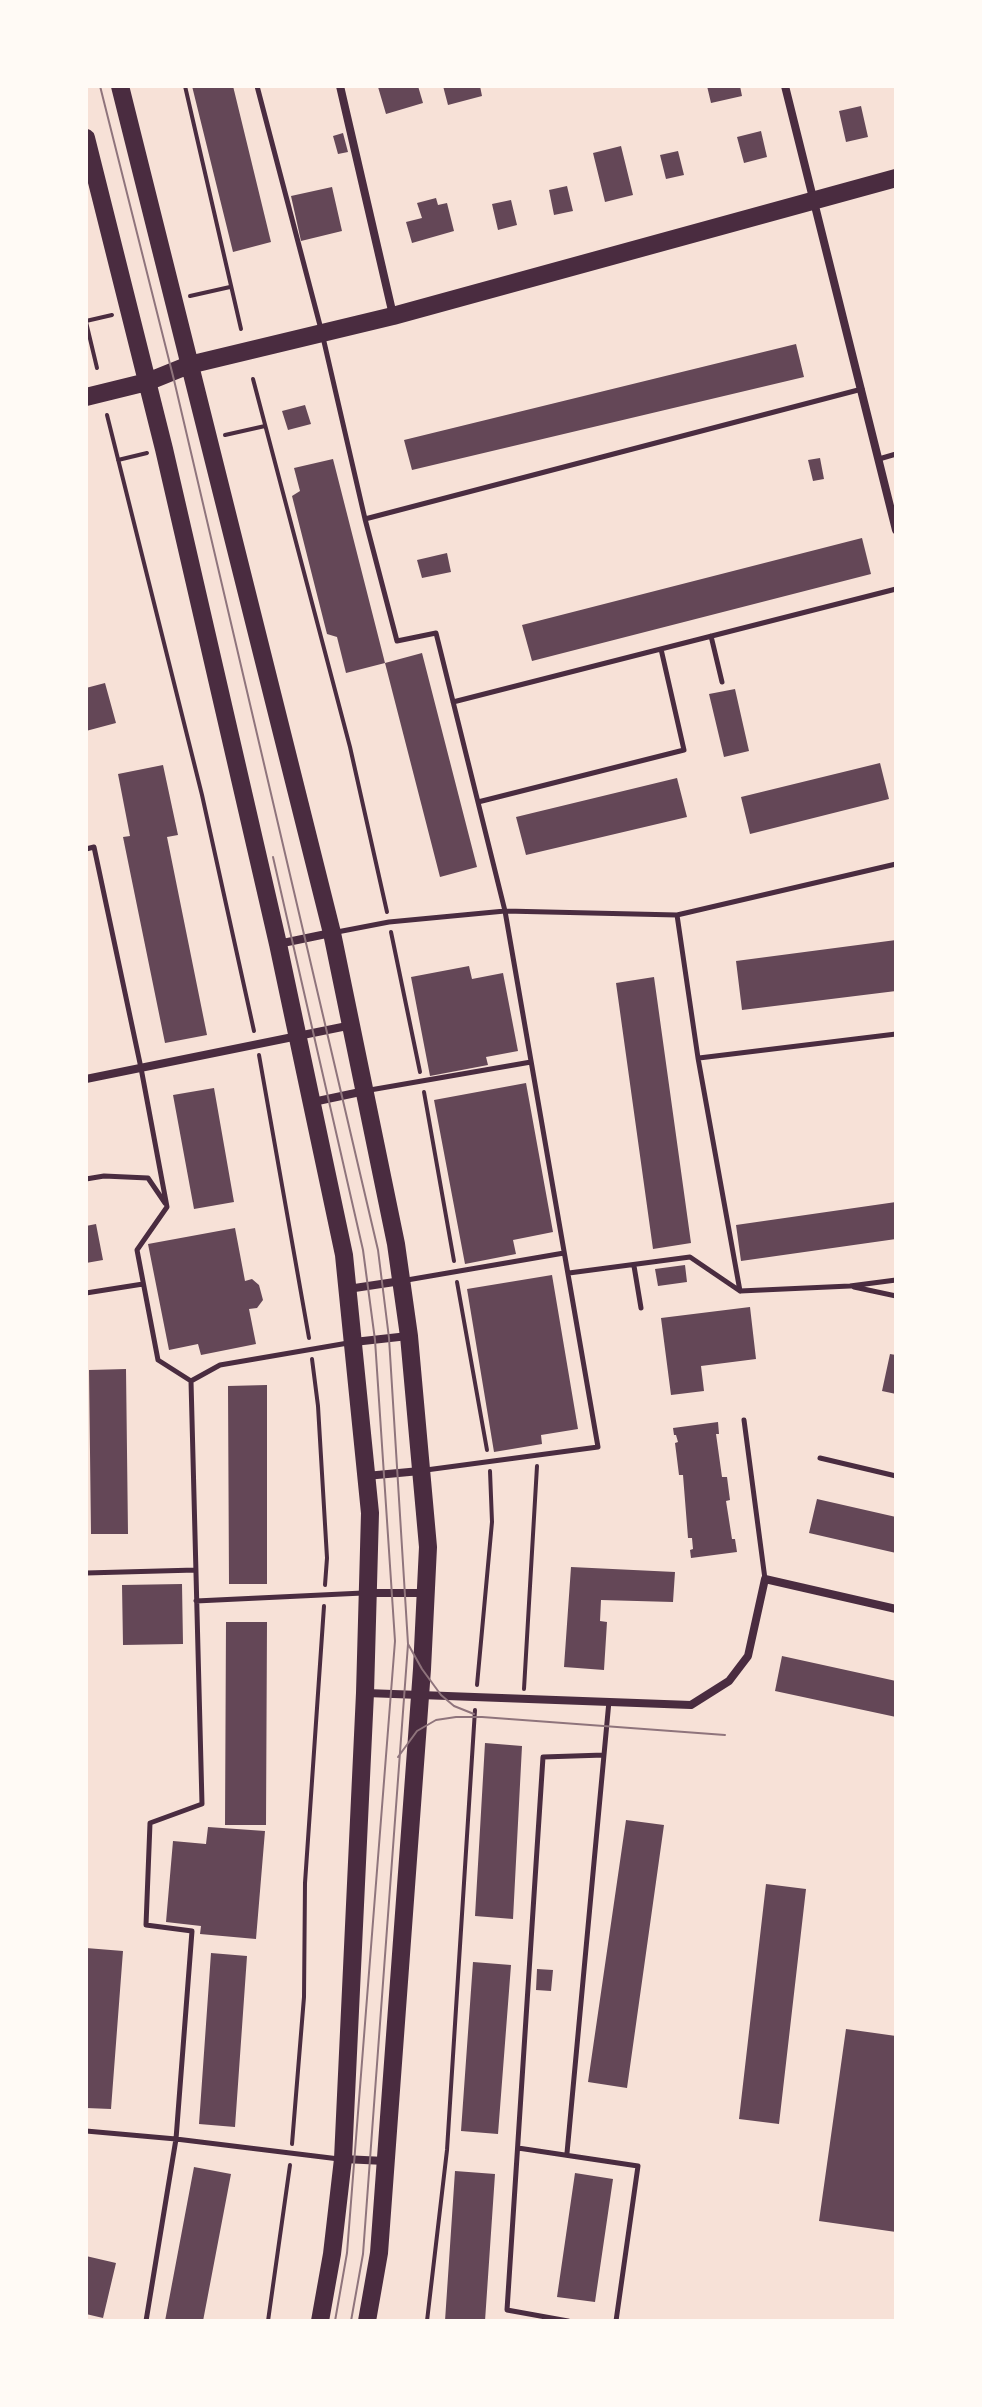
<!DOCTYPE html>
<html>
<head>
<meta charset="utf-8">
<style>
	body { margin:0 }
	#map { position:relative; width:982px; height:2407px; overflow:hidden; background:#f7e1d7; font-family:Barlow,sans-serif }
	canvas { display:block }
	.frame { position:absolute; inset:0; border:88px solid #fffaf5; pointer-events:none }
</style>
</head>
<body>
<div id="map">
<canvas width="982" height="2407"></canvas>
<div class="frame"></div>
</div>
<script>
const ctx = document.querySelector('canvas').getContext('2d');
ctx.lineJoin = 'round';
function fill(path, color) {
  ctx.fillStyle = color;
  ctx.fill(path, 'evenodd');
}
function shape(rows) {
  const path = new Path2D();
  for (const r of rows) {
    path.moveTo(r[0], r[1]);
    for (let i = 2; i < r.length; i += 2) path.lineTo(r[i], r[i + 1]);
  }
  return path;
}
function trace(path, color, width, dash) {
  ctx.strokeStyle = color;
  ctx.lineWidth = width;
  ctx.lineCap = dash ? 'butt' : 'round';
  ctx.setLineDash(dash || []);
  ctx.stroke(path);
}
const building = shape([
	[192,86,233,86,271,242,233,252],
	[382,86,418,86,423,103,386,114,378,87],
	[443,86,480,86,482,96,448,105],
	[707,86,740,86,742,96,711,103],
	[861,106,868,137,846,142,839,111],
	[761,131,767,157,744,163,737,137],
	[343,133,348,152,338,154,333,136],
	[621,146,633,195,605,202,593,153],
	[678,151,684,175,666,179,660,155],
	[567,186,573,211,554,215,549,190],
	[332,187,342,231,301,241,291,196],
	[436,198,438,205,447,203,454,231,412,243,406,222,422,218,417,203],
	[511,200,517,225,498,230,492,204],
	[796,344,804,377,412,470,404,440],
	[305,405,311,424,288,430,282,411],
	[820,458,824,479,813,481,808,460],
	[333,459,385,663,346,673,337,637,327,634,292,496,300,491,294,468],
	[862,538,871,574,532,661,522,625],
	[447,553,451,572,422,578,417,560],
	[422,653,477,867,440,877,385,663],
	[105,683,116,723,86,731,86,688],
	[735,689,749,751,724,757,709,694],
	[880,763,889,799,750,834,741,797],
	[163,765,178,835,167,837,207,1035,165,1043,123,837,130,836,118,774],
	[677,778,687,817,526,855,516,817],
	[896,940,896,991,742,1010,736,961],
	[469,966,472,979,503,973,518,1051,486,1057,488,1065,430,1076,411,977],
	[654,977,691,1243,653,1249,616,983],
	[526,1083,553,1232,513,1240,516,1254,465,1264,434,1100],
	[214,1088,234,1202,194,1209,173,1095],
	[896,1202,896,1239,741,1261,736,1225],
	[96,1224,103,1260,86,1263,86,1226],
	[235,1228,245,1281,252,1279,259,1285,263,1300,257,1308,249,1309,256,1344,201,1355,198,1344,169,1350,148,1244],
	[685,1265,687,1282,658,1286,655,1269],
	[552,1275,578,1429,541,1435,542,1444,494,1452,467,1289],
	[750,1307,756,1359,701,1366,704,1391,671,1395,661,1318],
	[890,1354,896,1355,896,1394,882,1391],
	[126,1369,128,1534,91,1534,89,1370],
	[267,1385,267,1584,229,1584,228,1386],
	[718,1422,719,1434,716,1434,722,1477,727,1477,730,1500,726,1501,732,1539,735,1539,737,1552,691,1558,690,1550,693,1549,692,1538,688,1538,683,1475,679,1475,675,1443,678,1442,676,1435,674,1435,673,1428],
	[817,1499,896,1517,896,1553,809,1533],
	[571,1567,675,1572,673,1602,601,1600,600,1621,607,1622,604,1670,564,1667],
	[182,1584,183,1644,123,1645,122,1585],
	[226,1622,267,1622,266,1825,225,1825],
	[782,1656,896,1681,896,1717,775,1691],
	[485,1743,522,1746,513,1919,475,1916],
	[626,1820,664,1825,627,2088,588,2082],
	[208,1827,265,1831,256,1939,200,1934,201,1926,166,1922,173,1841,206,1844],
	[766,1884,806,1889,779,2124,739,2119],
	[86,1948,123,1951,111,2109,86,2108],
	[211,1953,247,1956,235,2127,199,2124],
	[473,1962,511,1965,498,2134,461,2131],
	[537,1969,553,1970,551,1991,536,1990],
	[846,2029,896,2036,896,2232,819,2221],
	[194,2167,231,2174,203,2321,165,2321],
	[455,2171,495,2174,485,2321,445,2321],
	[575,2173,613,2179,595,2302,557,2297],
	[86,2256,116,2263,103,2318,86,2314]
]);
const path = shape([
	[185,86,241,329],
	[190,296,230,287],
	[86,321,112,315],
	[86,322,97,368],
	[253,379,350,747,387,912],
	[107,415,202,795,254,1031],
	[225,435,265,426],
	[118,460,147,453],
	[391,932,420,1072],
	[259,1055,309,1338],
	[424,1092,454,1261],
	[457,1282,487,1450],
	[312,1359,318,1406,327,1558,325,1585],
	[477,1685,492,1522,490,1471],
	[524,1689,537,1466],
	[292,2144,304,1997,305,1883,324,1606],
	[268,2321,290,2165],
	[427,2321,447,2150,475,1710]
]);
const service = shape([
	[257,86,322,333,365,519,397,641,436,633,505,911,598,1447,426,1470],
	[879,459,896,454],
	[365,519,862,389],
	[711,636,722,682],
	[453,702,896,589],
	[478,802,684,750,661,649],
	[86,849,94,847,141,1068,167,1207,137,1250,158,1360,191,1381],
	[677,915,698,1058,740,1291,850,1286,896,1280],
	[337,932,389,922,505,911,677,915,896,864],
	[699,1058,896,1034],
	[370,1090,531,1062],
	[86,1179,104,1176,148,1178,165,1203],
	[634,1266,641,1308],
	[569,1273,690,1257,740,1291],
	[407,1280,564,1253],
	[854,1287,896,1296],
	[86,1293,143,1284],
	[191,1381,220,1365,348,1343],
	[744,1420,765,1579],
	[820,1458,896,1476],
	[86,1573,196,1570],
	[196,1601,363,1593],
	[86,2131,176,2139,339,2159],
	[518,2148,638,2166,616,2321],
	[567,2153,609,1701],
	[146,2321,176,2139,192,1931,146,1925,150,1823,202,1804,191,1381],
	[568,2321,507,2310,543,1757,604,1755]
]);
const minor = shape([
	[340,86,393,315],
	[785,86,896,530],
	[278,944,331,933],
	[86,1079,352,1025],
	[313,1102,365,1091],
	[348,1289,401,1281],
	[354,1342,408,1336],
	[366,1476,420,1471],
	[368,1593,425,1593],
	[366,1693,691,1705,729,1681,748,1656,765,1579,896,1609],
	[343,2159,385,2161]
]);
const primary = shape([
	[120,86,332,933,396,1244,409,1336,428,1547,422,1669,379,2253,367,2321],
	[86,138,164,449,278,944,344,1255,370,1513,365,1693,343,2159,332,2254,320,2321],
	[86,397,147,382,189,365,393,316,896,178]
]);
const tram = shape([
	[100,86,174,380,378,1250,389,1338,408,1644,363,2254,351,2321],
	[273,857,363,1250,375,1340,395,1641,347,2253,335,2321],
	[408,1644,422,1669,441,1695,454,1706,474,1714],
	[398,1757,417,1731,436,1720,456,1717,482,1717,725,1735]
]);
fill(building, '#644757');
trace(path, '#4a2c40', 4);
trace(service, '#4a2c40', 5);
trace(minor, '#4a2c40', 8);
trace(primary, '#4a2c40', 18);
trace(tram, '#8f747c', 2);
</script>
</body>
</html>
